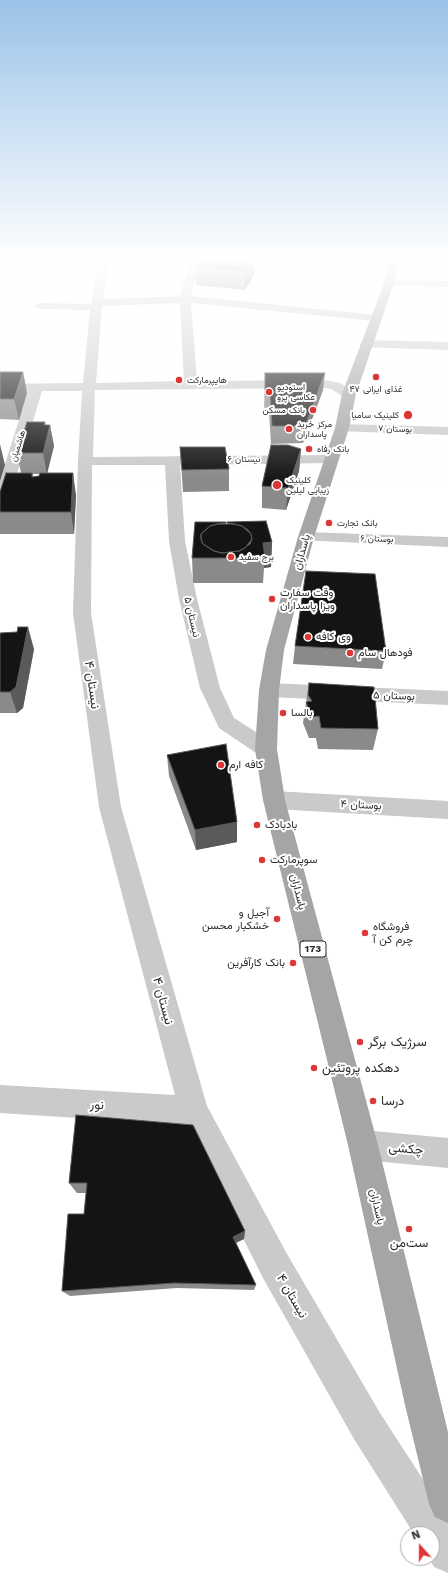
<!DOCTYPE html>
<html>
<head>
<meta charset="utf-8">
<style>
	body { margin:0 }
	#map { position:relative; width:448px; height:1574px; overflow:hidden; background:#fff; font-family:"Work Sans",sans-serif }
	canvas { display:block }
	.north { position:absolute; left:400px; top:1526px; width:40px; height:40px; box-sizing:border-box; background:#fff; border:1px solid #ababab; border-radius:50%; rotate:339deg; font-size:11px; font-weight:700; line-height:16px; text-align:center; color:#2d2d2d }
	.north::after { content:''; display:block; margin:auto; width:14px; height:18px; background:#dd3637; clip-path:polygon(50% 0,100% 100%,50% 72%,0 100%) }
</style>
</head>
<body>
<div id="map">
<canvas width="448" height="1574"></canvas>
<div class="north">N</div>
</div>
<script>
const ctx = document.querySelector('canvas').getContext('2d');
ctx.lineJoin = 'round';
function shape(rows) {
  const path = new Path2D();
  for (const r of rows) {
    path.moveTo(r[0], r[1]);
    for (let i = 2; i < r.length; i += 2) path.lineTo(r[i], r[i + 1]);
  }
  return path;
}
function fill(path, color) {
  ctx.fillStyle = color;
  ctx.fill(path, 'evenodd');
}
function trace(path, color, width, dash) {
  ctx.strokeStyle = color;
  ctx.lineWidth = width;
  ctx.lineCap = dash ? 'butt' : 'round';
  ctx.setLineDash(dash || []);
  ctx.stroke(path);
}
function write(font, color, halo, rows, align = 'center') {
  ctx.font = font + ' "Work Sans",Vazirmatn,sans-serif';
  ctx.lineWidth = 4;
  ctx.setLineDash([]);
  ctx.textBaseline = 'middle';
  ctx.strokeStyle = halo;
  ctx.fillStyle = color;
  for (const [text, x, y, turn = 0] of rows) {
    ctx.save();
    ctx.translate(x, y);
    ctx.rotate((+turn || 0) * Math.PI / 180);
    ctx.textAlign = isNaN(turn) ? turn : align;
    if (halo) ctx.strokeText(text, 0, 0);
    ctx.fillText(text, 0, 0);
    ctx.restore();
  }
}
const minor = shape([
	[100,261,110,261,103,299,180,296,190,261,200,261,191,296,375,315,379,316,381,318,379,320,375,321,191,303,197,381,324,380,340,383,354,391,356,394,354,397,344,397,331,389,324,388,95,390,93,457,332,455,337,456,339,459,337,462,332,463,180,465,185,541,197,599,220,688,234,718,273,743,277,749,273,755,266,757,259,755,219,728,200,688,179,599,169,541,165,465,92,465,91,613,121,807,207,1106,287,1254,380,1413,448,1518,448,1573,434,1567,429,1558,432,1558,432,1534,414,1534,354,1439,263,1278,186,1125,0,1113,0,1085,175,1095,99,807,73,613,78,461,82,391,42,391,8,504,6,507,0,509,0,480,28,391,0,392,0,384,83,383,90,310,39,309,33,306,39,303,91,304,100,261],
	[180,303,184,381,96,383,102,306,180,303],
	[357,261,395,261,398,264,393,267,362,264,357,261],
	[389,280,448,281,448,287,385,285,384,283,389,280],
	[366,340,448,342,448,350,362,347,360,344,362,341,366,340],
	[342,424,448,427,448,435,337,431,335,428,337,425,342,424],
	[306,532,448,537,448,547,300,540,298,537,300,534,306,532],
	[269,683,448,691,448,705,269,697,262,695,259,690,262,685,269,683],
	[274,791,448,801,448,819,274,809,266,806,263,800,266,794,274,791],
	[363,1130,448,1138,448,1168,363,1160,352,1156,348,1145,352,1134,363,1130]
]);
const major = shape([
	[389,261,399,261,394,283,356,394,349,428,314,537,284,650,279,690,277,749,285,800,378,1145,448,1432,448,1523,435,1517,429,1504,405,1405,348,1145,263,800,255,749,259,690,266,650,298,537,335,428,342,394,384,283,389,261]
]);
const wall = shape([
	[197,261,254,261,254,275,245,290,196,285,195,267,197,264],
	[0,372,23,372,27,393,19,420,0,419],
	[265,373,323,390,303,443,271,444,269,414,264,412],
	[46,425,50,425,54,446,47,473,76,495,74,534,0,534,0,492,21,473,17,453],
	[33,474,40,474,39,476,33,477],
	[180,447,229,469,229,491,183,492],
	[301,449,299,471,286,510,262,508,262,486],
	[266,521,272,542,271,567,264,568,263,583,193,583,192,558,226,524],
	[0,633,34,649,23,708,17,713,0,713],
	[295,646,386,651,382,669,293,664],
	[309,683,378,729,373,750,318,749,316,738,309,738,303,723],
	[167,755,237,822,237,842,196,850,169,776],
	[76,1115,245,1231,244,1239,236,1243,256,1285,254,1290,177,1288,70,1296,62,1291,84,1214,86,1193,77,1193,69,1183]
]);
const shadedWall = shape([
	[251,261,254,261,254,275,245,290,245,271],
	[23,372,27,393,19,420,14,399],
	[325,373,323,390,303,443,305,426],
	[45,422,48,436,50,425,54,446,47,474,43,453,44,425],
	[0,444,5,465,0,481],
	[301,449,299,471,286,510,288,488],
	[73,473,76,495,74,534,71,512],
	[272,542,271,567,264,568,265,558,263,543],
	[28,627,34,649,23,708,17,713,10,692],
	[237,822,237,842,196,850,195,830],
	[245,1231,244,1239,233,1244,233,1237]
]);
const building = shape([
	[198,261,251,261,245,271,195,267,198,261],
	[0,372,23,372,14,399,0,399,0,372],
	[265,373,325,373,305,426,272,426,270,397,265,395,265,373],
	[27,422,45,422,44,425,50,425,43,453,17,453,27,422],
	[271,445,288,445,301,449,288,488,262,486,271,445],
	[180,447,225,447,229,469,182,470,180,447],
	[6,473,32,473,32,477,39,476,40,473,73,473,71,512,0,512,0,492,6,473],
	[266,521,272,542,263,543,265,558,192,558,195,522,226,522,226,523,218,524,210,526,201,534,201,539,203,544,214,551,222,553,239,551,245,548,247,546,250,544,252,539,251,534,248,530,242,526,234,524,227,523,227,522,266,521],
	[218,524,234,524,242,526,251,534,252,539,245,548,239,551,222,553,214,551,203,544,201,539,201,534,210,526,218,524],
	[306,571,375,574,386,651,295,646,306,571],
	[18,627,28,627,16,687,10,692,0,692,0,633,17,632,18,627],
	[309,683,374,687,378,729,321,728,319,716,312,717,306,702,312,701,308,695,309,683],
	[226,744,237,822,195,830,167,755,226,744],
	[76,1115,193,1125,245,1231,233,1237,256,1285,174,1283,62,1291,68,1214,84,1214,87,1183,69,1183,76,1115]
]);
const markers = [
	[376,377,4,"#dd3637"],
	[179,380,4,"#dd3637"],
	[269,392,4,"#dd3637"],
	[313,410,4,"#dd3637"],
	[408,415,5,"#dd3637"],
	[289,429,4,"#dd3637"],
	[309,449,4,"#dd3637"],
	[277,485,5,"#dd3637"],
	[329,523,4,"#dd3637"],
	[231,557,4,"#dd3637"],
	[272,599,4,"#dd3637"],
	[308,637,4,"#dd3637"],
	[350,653,4,"#dd3637"],
	[283,713,4,"#dd3637"],
	[221,765,4,"#dd3637"],
	[257,825,4,"#dd3637"],
	[262,860,4,"#dd3637"],
	[277,919,4,"#dd3637"],
	[365,933,4,"#dd3637"],
	[293,963,4,"#dd3637"],
	[360,1042,4,"#dd3637"],
	[314,1068,4,"#dd3637"],
	[373,1101,4,"#dd3637"],
	[409,1229,4,"#dd3637"]
];
const farPoinames = [
	["هایپرمارکت",187,380],
	["استودیو",277,387],
	["عکاسی پرو",277,397],
	["غذای ایرانی ۴٧",376,389,"center"],
	["بانک مسکن",305,410,"right"],
	["کلینیک سامیا",399,415,"right"],
	["مرکز خرید",297,424],
	["پاسداران",297,434],
	["بانک رفاه",317,449],
	["کلینیک",286,480],
	["زیبایی لیلین",286,490],
	["بانک تجارت",337,523],
	["برج سفید",239,557]
];
const farStreetnames = [
	["بوستان ۷",395,429,2],
	["هاشمیان",18,446,-73],
	["نیستان ۶",244,459],
	["بوستان ۶",377,539,2]
];
const shields = [
	[313,949,26]
];
const shieldNames = [
	["173",313,949]
];
const streetNames = [
	["پاسداران",302,552,-74],
	["نیستان ۵",192,617,77],
	["بوستان ۵",394,696,2],
	["بوستان ۴",361,805,3],
	["پاسداران",298,892,76],
	["پاسداران",377,1207,77]
];
const poiNames = [
	["وقت سفارت",280,593],
	["ویزا پاسداران",280,606],
	["وی کافه",316,637],
	["فودهال سام",358,653],
	["بالسا",291,713],
	["کافه ارم",229,765],
	["بادبادک",265,825],
	["سوپرمارکت",270,860],
	["آجیل و",269,913,"right"],
	["خشکبار محسن",269,926,"right"],
	["فروشگاه",373,927],
	["چرم کن آ",373,940],
	["بانک کارآفرین",285,963,"right"]
];
const nearStreetnames = [
	["نیستان ۴",92,685,82],
	["نیستان ۴",163,1001,75],
	["نور",97,1105,4],
	["چکشی",406,1149,5],
	["نیستان ۴",292,1296,60]
];
const nearPoinames = [
	["سرژیک برگر",368,1042],
	["دهکده پروتئین",322,1068],
	["درسا",381,1101],
	["ست‌من",409,1243,"center"]
];
fill(minor, '#cacaca');
fill(major, '#a5a5a5');
fill(wall, '#8a8a8a');
fill(shadedWall, '#5a5a5a');
fill(building, '#141414');
trace(building, '#5a5a5a', 1);
const sky = ctx.createLinearGradient(0, 0, 0, 482);
sky.addColorStop(0, '#9bc3e8');
sky.addColorStop(0.54, '#fff');
sky.addColorStop(1, '#ffffff00');
ctx.fillStyle = sky;
ctx.fillRect(0, 0, 448, 482);
for (const [x, y, r, color] of markers) {
  const dot = new Path2D();
  dot.arc(x, y, r, 0, 2 * Math.PI);
  ctx.fillStyle = color;
  ctx.fill(dot);
  trace(dot, '#fff', 1.5);
}
write('9px', '#2d2d2d', '#fff', farPoinames, 'left');
write('9px', '#2d2d2d', '#fff', farStreetnames);
for (const [x, y, w] of shields) {
  const box = new Path2D();
  box.roundRect(x - w / 2, y - 8, w, 16, 3);
  ctx.fillStyle = '#fff';
  ctx.fill(box);
  trace(box, '#2d2d2d', 1);
}
write('bold 10px', '#2d2d2d', null, shieldNames);
write('11px', '#2d2d2d', '#fff', streetNames);
write('11px', '#2d2d2d', '#fff', poiNames, 'left');
write('13px', '#2d2d2d', '#fff', nearStreetnames);
write('13px', '#2d2d2d', '#fff', nearPoinames, 'left');
</script>
</body>
</html>
